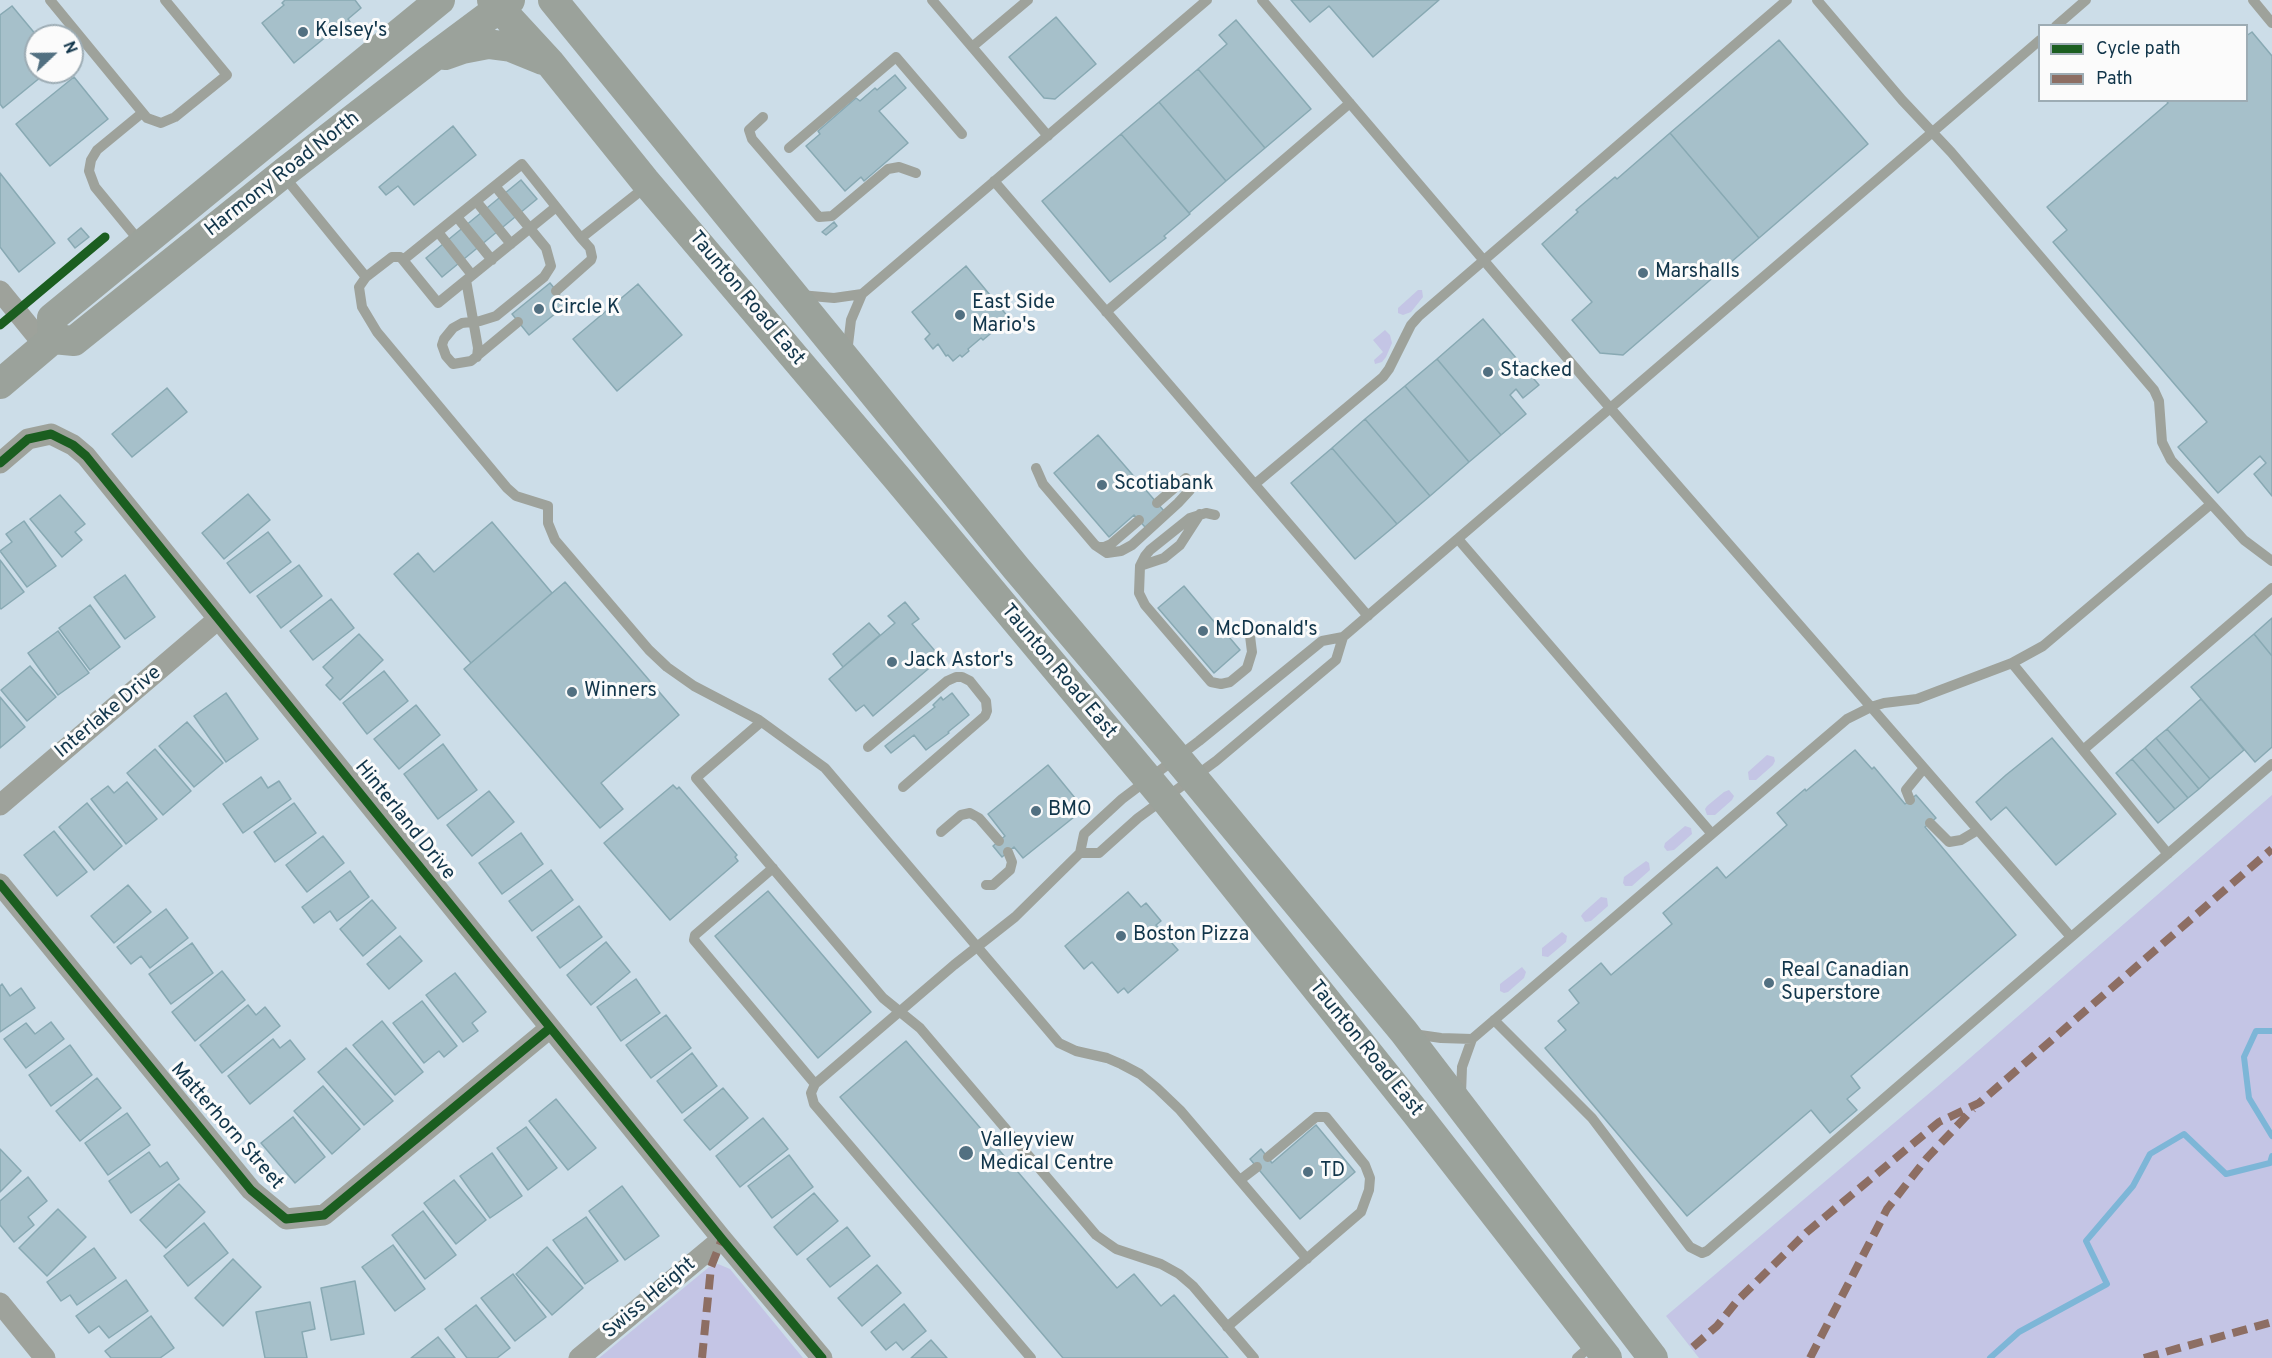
<!DOCTYPE html>
<html>
<head>
<meta charset="utf-8">
<style>
	body { margin:0 }
	#map { position:relative; width:2272px; height:1358px; overflow:hidden; background:#ccdde8; font-family:Overpass,sans-serif }
	canvas { display:block }
	.legend { position:absolute; left:2038px; top:24px; width:210px; height:78px; box-sizing:border-box; background:#fbfbfb; border:2px solid #9dacb4; margin:0; padding:8px 10px; list-style:none; font-size:18px; color:#11354a }
	.legend li { display:flex; align-items:center; gap:12px; height:30px }
	.legend b { width:30px; border:2px solid #9dacb4 }
	.north { position:absolute; left:24px; top:24px; width:60px; height:60px; box-sizing:border-box; background:#fbfbfb; border:2px solid #9dacb4; border-radius:50%; rotate:68deg; font-size:16px; font-weight:700; line-height:24px; text-align:center; color:#11354a }
	.north::after { content:''; display:block; margin:auto; width:21px; height:27px; background:#527081; clip-path:polygon(50% 0,100% 100%,50% 72%,0 100%) }
</style>
</head>
<body>
<div id="map">
<canvas width="2272" height="1358"></canvas>
<ul class="legend">
<li><b style="height:8px;background:#1b5e20"></b>Cycle path</li>
<li><b style="height:8px;background:#8d6e63"></b>Path</li>
</ul>
<div class="north">N</div>
</div>
<script>
const ctx = document.querySelector('canvas').getContext('2d');
ctx.lineJoin = 'round';
function fill(path, color) {
  ctx.fillStyle = color;
  ctx.fill(path, 'evenodd');
}
function shape(rows) {
  const path = new Path2D();
  for (const r of rows) {
    path.moveTo(r[0], r[1]);
    for (let i = 2; i < r.length; i += 2) path.lineTo(r[i], r[i + 1]);
  }
  return path;
}
function trace(path, color, width, dash) {
  ctx.strokeStyle = color;
  ctx.lineWidth = width;
  ctx.lineCap = dash ? 'butt' : 'round';
  ctx.setLineDash(dash || []);
  ctx.stroke(path);
}
function write(font, color, halo, rows, align = 'center') {
  ctx.font = font + ' Overpass,sans-serif';
  ctx.lineWidth = 6;
  ctx.setLineDash([]);
  ctx.textBaseline = 'middle';
  ctx.strokeStyle = halo;
  ctx.fillStyle = color;
  for (const [text, x, y, turn = 0] of rows) {
    ctx.save();
    ctx.translate(x, y);
    ctx.rotate((+turn || 0) * Math.PI / 180);
    ctx.textAlign = isNaN(turn) ? turn : align;
    if (halo) ctx.strokeText(text, 0, 0);
    ctx.fillText(text, 0, 0);
    ctx.restore();
  }
}
const green = shape([
	[1418,290,1422,290,1423,297,1411,312,1403,315,1398,313,1398,308],
	[1385,330,1390,335,1392,343,1386,357,1382,362,1375,364,1374,360,1383,352,1373,340],
	[1767,755,1774,757,1775,761,1773,765,1756,780,1749,780,1748,772],
	[1729,790,1734,796,1732,800,1715,815,1707,815,1705,809,1707,806,1724,792],
	[2272,795,2272,1358,1699,1358,1666,1316,1939,1085],
	[1685,826,1691,828,1692,834,1674,850,1667,851,1664,847,1665,843],
	[1646,861,1649,863,1650,870,1632,886,1625,886,1623,883,1624,877],
	[1601,897,1607,898,1608,906,1591,921,1585,922,1581,916,1583,913],
	[1562,932,1567,936,1566,942,1548,957,1542,956,1542,948],
	[1522,967,1526,972,1524,978,1508,992,1504,993,1500,991,1500,984],
	[718,1264,730,1269,803,1358,599,1358,709,1267]
]);
const stream = shape([
	[2272,1031,2256,1031,2244,1057,2249,1098,2272,1136],
	[1990,1358,2019,1332,2107,1284,2086,1241,2133,1186,2150,1154,2184,1134,2226,1174,2270,1163,2272,1156]
]);
const building = shape([
	[285,0,355,0,361,8,348,19,350,22,329,38,327,36,294,63,262,23,284,5,282,3,285,0],
	[1291,0,1439,0,1373,57,1329,6,1310,22,1291,0],
	[12,6,37,36,36,72,47,72,3,108,0,104,0,15,12,6],
	[1056,17,1096,64,1055,99,1044,98,1009,57,1056,17],
	[1236,20,1311,109,1265,148,1198,69,1227,44,1219,35,1236,20],
	[2252,32,2272,56,2272,496,2254,474,2266,463,2260,456,2218,493,2178,447,2207,422,2053,242,2067,230,2047,207,2168,103,2166,100,2246,100,2246,36,2252,32],
	[1779,40,1868,144,1759,238,1670,133,1779,40],
	[1198,69,1265,148,1226,181,1159,102,1198,69],
	[895,75,906,88,879,111,908,143,864,181,861,177,845,191,806,146,820,134,818,131,856,98,860,101,875,88,877,90,895,75],
	[74,77,108,119,50,166,16,124,74,77],
	[1159,102,1226,181,1189,213,1121,134,1159,102],
	[453,126,476,155,414,205,398,186,386,195,379,187,453,126],
	[1670,133,1759,238,1623,355,1600,353,1572,320,1592,302,1542,244,1578,212,1576,210,1615,177,1617,179,1670,133],
	[1121,134,1190,214,1164,236,1166,238,1110,282,1042,201,1121,134],
	[0,173,55,243,19,272,0,247,0,173],
	[521,180,537,199,442,277,426,258,521,180],
	[834,222,837,226,826,235,822,232,834,222],
	[81,228,89,237,75,248,68,239,81,228],
	[966,266,1009,318,983,340,981,338,968,349,969,351,962,357,960,355,953,361,948,355,946,356,938,344,933,349,925,339,930,334,912,312,966,266],
	[550,283,567,304,529,335,512,314,550,283],
	[638,284,682,335,617,391,573,339,638,284],
	[1483,319,1539,385,1523,398,1516,389,1510,395,1526,414,1501,435,1437,359,1483,319],
	[1437,359,1501,435,1469,462,1405,386,1437,359],
	[1405,386,1469,462,1430,496,1365,419,1405,386],
	[167,388,187,412,132,457,112,434,167,388],
	[1365,419,1430,496,1397,524,1332,448,1365,419],
	[1098,435,1164,511,1145,527,1134,515,1109,537,1054,473,1098,435],
	[1332,448,1397,524,1355,559,1291,483,1332,448],
	[248,494,270,520,224,559,202,533,248,494],
	[60,495,85,524,75,532,82,540,62,557,30,519,60,495],
	[24,521,56,566,27,587,0,551,12,542,6,534,24,521],
	[492,522,552,593,471,663,394,574,418,553,434,572,492,522],
	[268,532,291,562,250,593,227,563,268,532],
	[0,560,24,592,1,609,0,608,0,560],
	[299,565,322,596,281,628,257,596,299,565],
	[125,575,155,617,125,639,94,597,125,575],
	[565,582,679,715,601,783,623,809,600,828,464,669,565,582],
	[1184,586,1216,624,1220,627,1222,626,1231,635,1229,637,1240,650,1214,673,1158,608,1184,586],
	[331,599,354,628,313,660,290,631,331,599],
	[905,602,919,619,912,624,941,658,873,716,864,705,856,711,829,679,895,623,888,616,905,602],
	[90,605,120,647,90,670,59,628,90,605],
	[2272,618,2272,656,2254,634,2272,618],
	[869,623,880,635,843,667,833,654,869,623],
	[58,631,89,673,58,695,28,653,58,631],
	[359,634,383,660,340,700,326,685,333,678,323,667,359,634],
	[2254,634,2272,656,2272,747,2255,762,2191,687,2254,634],
	[30,666,56,697,27,721,1,690,30,666],
	[384,671,408,701,367,734,343,703,384,671],
	[226,693,258,739,226,762,194,716,226,693],
	[952,693,969,715,948,732,949,733,926,750,914,735,891,753,885,746,935,707,933,705,941,697,943,700,952,693],
	[0,697,25,727,0,748,0,697],
	[2201,699,2244,750,2210,779,2167,729,2201,699],
	[416,705,440,735,399,769,374,739,416,705],
	[187,722,223,763,194,787,159,746,187,722],
	[2167,729,2210,779,2199,789,2156,738,2167,729],
	[2052,738,2116,814,2056,865,2006,807,1991,820,1976,802,2006,775,2052,738],
	[2156,738,2199,789,2188,798,2145,748,2156,738],
	[443,744,477,790,438,819,404,774,443,744],
	[2145,748,2188,798,2175,809,2132,759,2145,748],
	[155,749,191,791,163,815,127,773,155,749],
	[1855,750,1872,769,1874,767,1905,804,1916,795,1936,818,1925,827,2016,935,1851,1076,1860,1088,1847,1099,1857,1110,1830,1133,1811,1110,1687,1216,1545,1048,1566,1030,1558,1021,1579,1003,1569,990,1601,963,1611,975,1672,924,1663,913,1717,867,1726,878,1787,825,1777,813,1805,789,1806,791,1855,750],
	[2132,759,2175,809,2158,823,2116,773,2132,759],
	[1048,765,1084,809,1023,858,1014,847,1002,857,993,846,1005,836,988,814,1048,765],
	[261,777,268,788,279,781,291,799,243,833,223,804,261,777],
	[127,782,157,819,126,844,91,799,108,786,114,793,127,782],
	[673,785,677,789,679,787,737,855,735,857,738,861,670,920,604,843,673,785],
	[489,791,514,822,472,856,447,825,489,791],
	[87,803,122,846,94,870,59,827,87,803],
	[294,803,316,833,275,862,254,832,294,803],
	[54,831,87,872,57,896,24,855,54,831],
	[521,833,543,864,502,894,479,863,521,833],
	[323,836,344,863,307,892,286,865,323,836],
	[551,870,573,900,532,931,509,901,551,870],
	[350,871,369,897,337,921,330,911,314,923,302,907,350,871],
	[128,885,151,912,114,943,91,916,128,885],
	[768,891,871,1012,818,1058,715,936,768,891],
	[1128,892,1141,907,1146,903,1161,921,1156,925,1178,950,1128,993,1124,988,1118,993,1092,962,1084,969,1065,946,1128,892],
	[372,900,396,928,363,956,340,929,372,900],
	[579,906,602,937,560,968,537,937,579,906],
	[166,909,188,938,150,968,141,956,131,964,117,947,166,909],
	[400,936,422,961,389,989,367,964,400,936],
	[606,942,630,972,591,1005,567,975,606,942],
	[192,943,213,973,171,1004,149,974,192,943],
	[222,971,245,1000,195,1041,172,1012,222,971],
	[455,973,486,1012,472,1023,478,1031,463,1042,426,995,455,973],
	[636,979,660,1013,621,1041,597,1007,636,979],
	[2,984,10,996,21,988,35,1008,0,1032,0,986,2,984],
	[422,1001,457,1046,444,1057,439,1051,424,1063,393,1023,422,1001],
	[248,1005,256,1015,265,1007,280,1026,222,1073,200,1045,248,1005],
	[666,1015,691,1048,651,1078,626,1045,666,1015],
	[382,1021,423,1072,395,1095,353,1045,382,1021],
	[51,1022,64,1039,26,1068,4,1039,26,1023,35,1034,51,1022],
	[273,1039,280,1048,290,1040,305,1059,250,1104,228,1076,273,1039],
	[906,1041,1117,1288,1134,1274,1161,1306,1174,1295,1228,1358,1063,1358,840,1097,906,1041],
	[70,1045,92,1075,51,1106,29,1075,70,1045],
	[346,1048,393,1101,364,1125,318,1072,346,1048],
	[692,1053,717,1086,682,1113,657,1081,692,1053],
	[97,1078,121,1108,80,1141,56,1111,97,1078],
	[323,1086,360,1129,332,1154,294,1111,323,1086],
	[723,1088,748,1118,710,1150,684,1120,723,1088],
	[556,1099,596,1148,568,1170,529,1121,556,1099],
	[127,1113,150,1145,108,1175,85,1143,127,1113],
	[293,1117,325,1157,295,1183,261,1143,293,1117],
	[763,1118,788,1149,740,1187,716,1156,763,1118],
	[1316,1125,1355,1172,1300,1219,1250,1159,1261,1149,1272,1163,1316,1125],
	[526,1127,557,1168,528,1190,497,1148,526,1127],
	[0,1149,21,1171,0,1192,0,1149],
	[149,1152,160,1167,167,1162,179,1179,131,1213,109,1181,149,1152],
	[492,1153,522,1196,490,1218,460,1176,492,1153],
	[789,1155,813,1187,772,1218,748,1186,789,1155],
	[28,1177,47,1201,28,1217,34,1225,14,1242,0,1225,0,1201,28,1177],
	[454,1180,486,1220,456,1244,424,1203,454,1180],
	[179,1184,205,1212,166,1248,140,1220,179,1184],
	[622,1186,659,1236,625,1260,589,1211,622,1186],
	[814,1193,838,1221,797,1255,774,1227,814,1193],
	[58,1209,86,1237,47,1276,19,1248,58,1209],
	[423,1211,456,1255,425,1279,392,1235,423,1211],
	[586,1217,618,1261,585,1284,553,1240,586,1217],
	[204,1223,228,1253,188,1286,164,1256,204,1223],
	[847,1227,870,1256,830,1287,807,1259,847,1227],
	[393,1245,425,1289,395,1311,362,1267,393,1245],
	[547,1247,583,1288,552,1315,516,1274,547,1247],
	[94,1248,116,1278,77,1305,70,1295,61,1301,47,1282,94,1248],
	[233,1259,261,1287,223,1326,195,1298,233,1259],
	[877,1265,901,1293,862,1326,838,1298,877,1265],
	[513,1274,546,1317,515,1341,481,1298,513,1274],
	[126,1280,148,1311,109,1338,99,1326,89,1333,76,1316,126,1280],
	[355,1281,364,1334,331,1340,321,1288,355,1281],
	[310,1302,315,1329,302,1332,307,1358,265,1358,256,1312,310,1302],
	[904,1304,926,1331,903,1350,896,1342,886,1350,871,1332,904,1304],
	[476,1305,510,1348,497,1358,467,1358,445,1329,476,1305],
	[151,1316,174,1348,160,1358,111,1358,105,1351,151,1316],
	[438,1337,455,1358,411,1358,438,1337],
	[931,1340,947,1358,911,1358,931,1340]
]);
const service = shape([
	[50,0,147,118,161,123,175,117,227,75,165,0],
	[932,0,1048,136],
	[1262,0,1584,378,1871,707,1884,703,1917,699,2012,663,2083,750,2272,588],
	[1817,0,1902,100,1951,152,2154,390,2159,401,2162,442,2171,460,2244,540,2272,561],
	[2253,0,2272,23],
	[2056,26,2086,0],
	[972,47,1028,0],
	[763,117,749,130,752,139,819,217,832,216,888,169,899,167,916,173],
	[789,148,896,57,962,134],
	[283,175,366,277],
	[994,181,1368,616],
	[648,185,581,238,522,164,403,260,400,257,392,257,366,277,359,287,362,307,377,332,507,488,516,496,548,506,548,523,555,540,649,650,667,667,694,686,759,720,825,768,1059,1043,1076,1051,1107,1058,1121,1064,1140,1074,1157,1088,1180,1110,1307,1259],
	[495,186,546,248,551,266,544,277,496,316,480,321,462,323,453,328,444,339,442,345,446,356,453,364,471,361,518,322],
	[476,201,511,244],
	[457,217,492,260],
	[438,232,472,275],
	[141,243,95,187,89,171,91,160,97,150,142,113],
	[403,260,438,303,556,207],
	[466,280,478,348,477,357],
	[556,291,591,260,592,257,590,248,581,238],
	[800,295,834,298,862,294],
	[1106,312,1350,103],
	[847,353,851,320,862,294,1207,0],
	[1036,468,1043,484,1095,545,1107,553,1121,551,1132,545,1178,503,1190,490,1190,483],
	[1255,484,1383,377,1389,369,1411,325,1419,316,1787,0],
	[1157,503,1186,478],
	[1215,515,1206,513,1190,518,1150,550,1145,556,1140,566,1139,593,1145,605,1211,682,1221,684,1230,682,1247,668,1252,652,1250,636],
	[1458,539,1712,834,1472,1039,1462,1067,1461,1094],
	[1098,547,1104,547,1111,544,1139,520],
	[1140,566,1164,558,1180,545,1200,514],
	[2012,663,2043,646,2211,504],
	[761,722,696,778,883,998,920,1028,1096,1235,1116,1249,1161,1264,1179,1274,1193,1286,1254,1358],
	[868,747,947,681,956,677,962,677,970,681,986,701,987,711,985,716,903,787],
	[2083,750,2168,854],
	[1910,800,1906,790,1924,768],
	[1930,823,1949,842,1961,840,1978,830],
	[941,832,961,815,970,813,979,818,999,841],
	[1712,834,1847,719,1871,707,2071,937],
	[1080,853,1099,853,1138,818,1216,761,1336,660,1343,637],
	[773,868,695,935,694,940,815,1084],
	[986,885,993,885,1010,870,1012,862,1008,852],
	[1494,1020,1592,1118,1690,1247,1702,1253,1707,1251,2272,764],
	[1413,1034,1441,1038,1472,1039],
	[1240,1180,1257,1167],
	[1227,1327,1361,1212,1369,1190,1370,1178,1365,1165,1326,1117,1316,1117,1268,1157],
	[1031,1358,814,1104,811,1093,815,1084,954,965,1015,917,1080,853,1084,834,1122,799,1199,741,1322,641,1343,637,2040,40],
	[1577,1358,1593,1344]
]);
const minor = shape([
	[0,291,45,346],
	[0,463,28,439,51,434,73,445,86,456,722,1239,822,1358],
	[0,805,217,620],
	[0,884,251,1190,286,1219,324,1215,550,1028],
	[0,1303,45,1358],
	[579,1358,722,1239]
]);
const secondary = shape([
	[492,0,550,63,645,181,897,478,1165,799,1416,1113,1607,1358],
	[553,0,1016,568,1177,758,1404,1032,1653,1358],
	[445,55,462,49,488,44,511,47,543,60],
	[53,339,52,318,440,0],
	[0,384,53,339,74,341,286,171,428,61,510,0]
]);
const quiet = shape([
	[1693,1347,1717,1326,1738,1300,1807,1232,1939,1122,1979,1103,2272,849],
	[702,1358,711,1267,722,1239],
	[1810,1358,1887,1209,1927,1158,1973,1109],
	[2144,1358,2272,1322]
]);
const cycleway = shape([
	[0,325,105,237],
	[0,463,28,439,51,434,73,445,86,456,722,1239,822,1358],
	[0,884,251,1190,286,1219,324,1215,550,1028]
]);
const markers = [
	[303,32,6,"#527081"],
	[1643,273,6,"#527081"],
	[539,309,6,"#527081"],
	[960,315,6,"#527081"],
	[1488,372,6,"#527081"],
	[1102,485,6,"#527081"],
	[1203,631,6,"#527081"],
	[892,662,6,"#527081"],
	[572,692,6,"#527081"],
	[1036,811,6,"#527081"],
	[1121,936,6,"#527081"],
	[1769,983,6,"#527081"],
	[966,1153,8,"#527081"],
	[1308,1172,6,"#527081"]
];
const poiNames = [
	["Kelsey's",315,32],
	["Marshalls",1655,273],
	["East Side",972,304],
	["Mario's",972,327],
	["Circle K",551,309],
	["Stacked",1500,372],
	["Scotiabank",1114,485],
	["McDonald's",1215,631],
	["Jack Astor's",904,662],
	["Winners",584,692],
	["BMO",1048,811],
	["Boston Pizza",1133,936],
	["Real Canadian",1781,972],
	["Superstore",1781,995],
	["Valleyview",980,1142],
	["Medical Centre",980,1165],
	["TD",1320,1172]
];
const streetNames = [
	["Harmony Road North",283,175,-38],
	["Taunton Road East",746,299,50],
	["Taunton Road East",1058,672,50],
	["Interlake Drive",109,713,-40],
	["Hinterland Drive",404,821,51],
	["Taunton Road East",1365,1049,51],
	["Matterhorn Street",226,1127,49],
	["Swiss Height",650,1299,-40]
];
fill(green, '#c4c5e5');
trace(stream, '#7db6d7', 6);
fill(building, '#a6c0ca');
trace(building, '#88a9b3', 1.5);
trace(service, '#9ea29b', 10);
trace(minor, '#9ea29b', 21);
trace(secondary, '#9ba29b', 30);
trace(quiet, '#8d6e63', 8, [15, 8]);
trace(cycleway, '#1b5e20', 9);
for (const [x, y, r, color] of markers) {
  const dot = new Path2D();
  dot.arc(x, y, r, 0, 2 * Math.PI);
  ctx.fillStyle = color;
  ctx.fill(dot);
  trace(dot, '#fbfbfb', 2);
}
write('20px', '#11354a', '#fbfbfb', poiNames, 'left');
write('20px', '#11354a', '#fbfbfb', streetNames);
</script>
</body>
</html>
